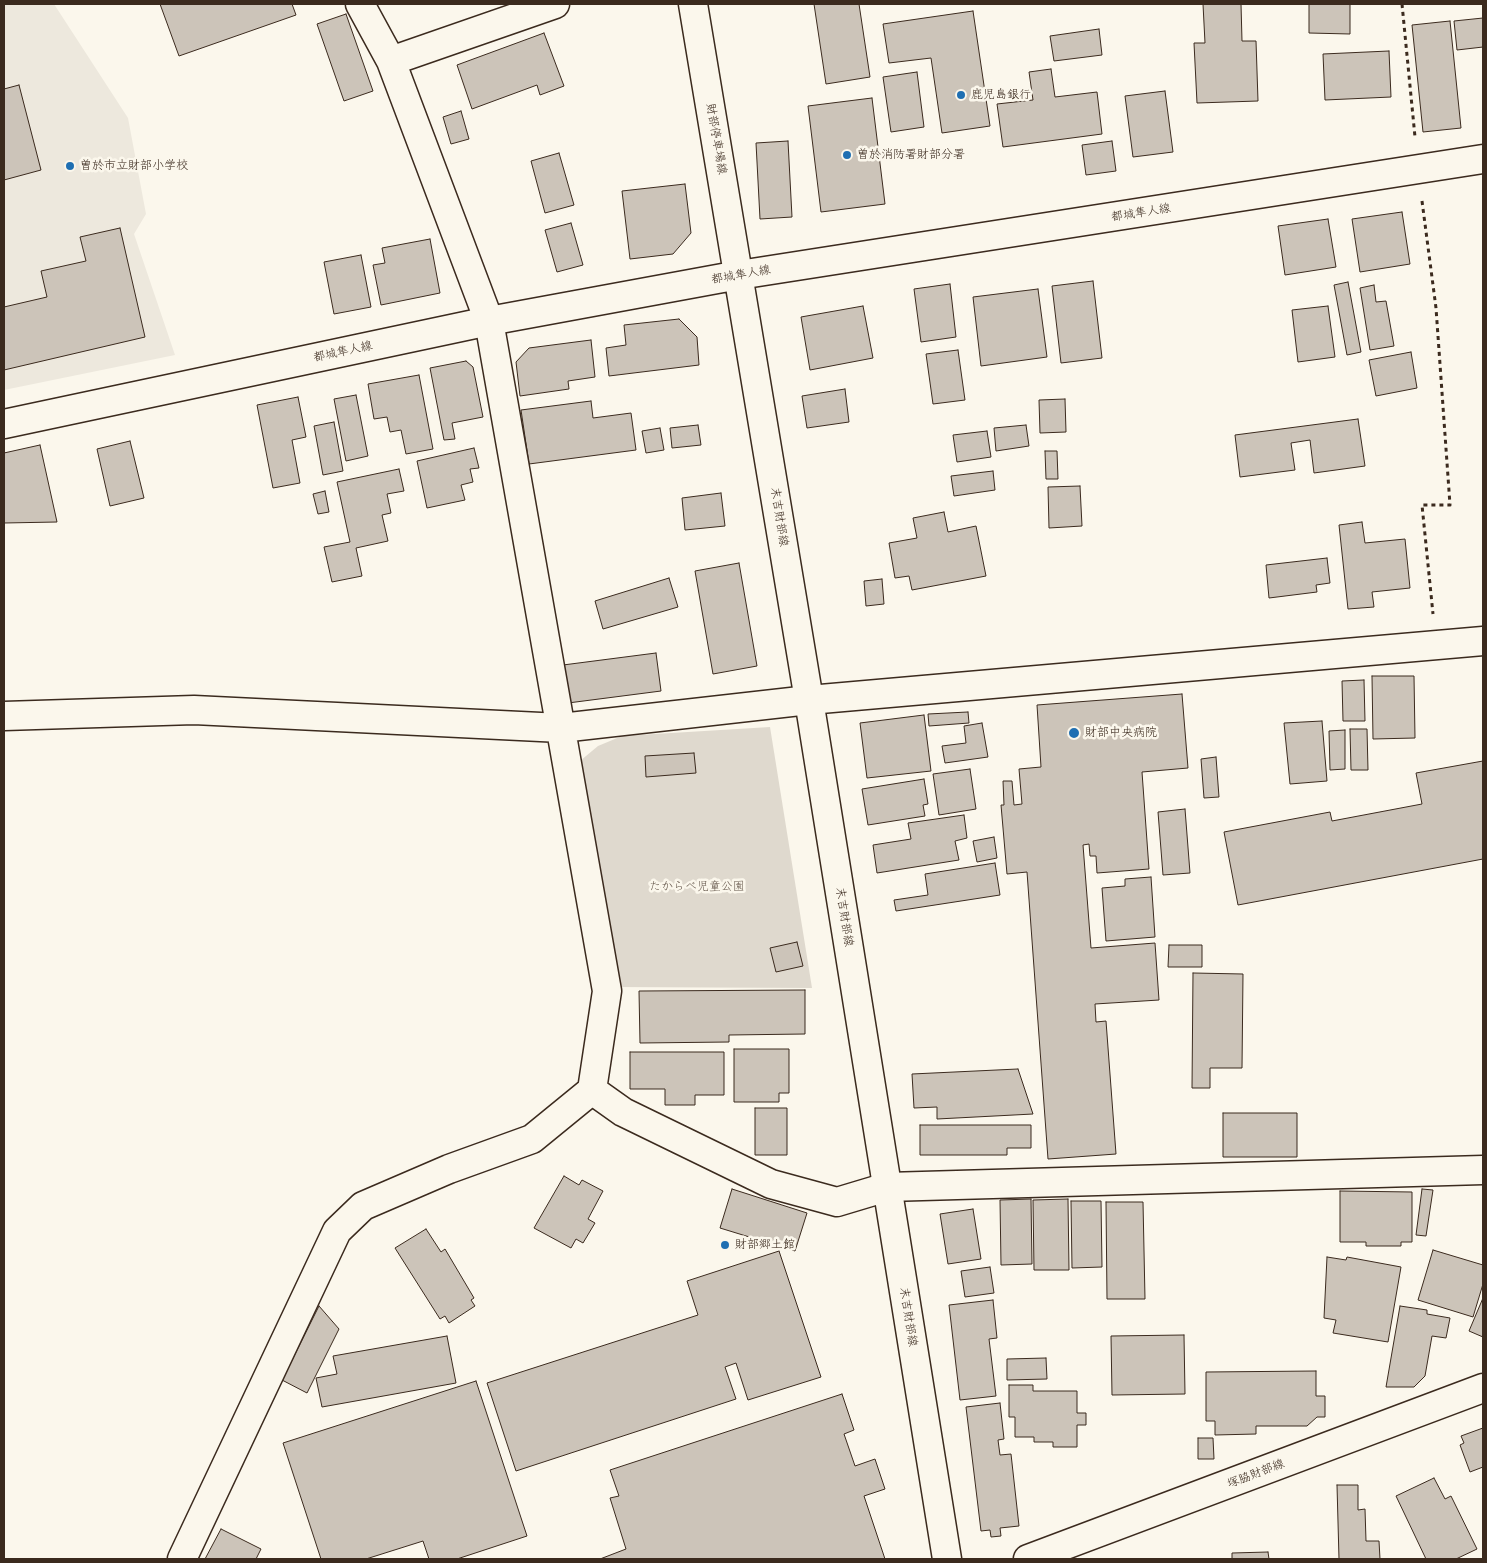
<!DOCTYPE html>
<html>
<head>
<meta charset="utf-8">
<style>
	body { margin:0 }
	#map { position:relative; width:1487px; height:1563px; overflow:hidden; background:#fbf7ec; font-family:"Shantell Sans",sans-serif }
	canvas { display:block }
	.frame { position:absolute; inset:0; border:5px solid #3b2a1e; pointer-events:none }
</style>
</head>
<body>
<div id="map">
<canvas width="1487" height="1563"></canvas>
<div class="frame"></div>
</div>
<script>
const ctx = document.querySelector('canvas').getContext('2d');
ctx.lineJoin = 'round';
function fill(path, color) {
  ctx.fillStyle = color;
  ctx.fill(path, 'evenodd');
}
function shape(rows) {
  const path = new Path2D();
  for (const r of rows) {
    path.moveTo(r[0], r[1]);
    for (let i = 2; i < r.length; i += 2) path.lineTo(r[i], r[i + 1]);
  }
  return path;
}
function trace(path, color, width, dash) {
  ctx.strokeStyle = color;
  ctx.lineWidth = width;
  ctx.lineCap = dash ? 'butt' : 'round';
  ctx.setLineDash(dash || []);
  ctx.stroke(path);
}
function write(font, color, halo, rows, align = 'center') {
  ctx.font = font + ' "Shantell Sans","Klee One",sans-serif';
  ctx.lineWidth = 5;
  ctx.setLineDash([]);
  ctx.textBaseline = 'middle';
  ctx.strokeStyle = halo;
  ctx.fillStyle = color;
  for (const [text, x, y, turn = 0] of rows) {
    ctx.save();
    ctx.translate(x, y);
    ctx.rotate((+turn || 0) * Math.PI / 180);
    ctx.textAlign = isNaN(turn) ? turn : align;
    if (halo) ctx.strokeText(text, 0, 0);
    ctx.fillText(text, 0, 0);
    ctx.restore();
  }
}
const built = shape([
	[4,4,54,4,128,118,146,214,134,234,175,355,4,390]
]);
const green = shape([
	[770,727,812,988,612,987,580,761,598,746,622,736]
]);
const building = shape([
	[160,4,292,4,296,15,179,56,160,4],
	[814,4,859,4,870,77,826,84,814,4],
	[1203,4,1241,4,1242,41,1256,41,1258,101,1197,103,1194,43,1205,43,1203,4],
	[1309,4,1350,4,1350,34,1309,33,1309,4],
	[973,11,990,126,942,133,931,58,889,63,883,24,973,11],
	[346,14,373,91,344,101,317,24,346,14],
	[1483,18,1483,47,1457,50,1454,21,1483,18],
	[1450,21,1461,128,1423,132,1412,25,1450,21],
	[1099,29,1102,55,1054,61,1050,36,1099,29],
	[544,33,564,86,540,95,537,85,472,109,457,65,544,33],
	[1389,51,1391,97,1325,100,1323,54,1389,51],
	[1051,69,1055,97,1097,92,1102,134,1003,147,997,104,1033,100,1029,72,1051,69],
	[917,72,924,127,891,132,883,77,917,72],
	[19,85,41,170,4,180,4,89,19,85],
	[1165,91,1173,152,1133,157,1125,96,1165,91],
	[872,98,885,204,821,212,808,106,872,98],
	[461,111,469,139,451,144,443,117,461,111],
	[788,141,792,217,760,219,756,143,788,141],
	[1112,141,1116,171,1086,175,1082,145,1112,141],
	[559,153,574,205,545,213,531,161,559,153],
	[685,184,691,233,673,254,630,259,622,191,685,184],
	[1402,212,1410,264,1360,272,1352,219,1402,212],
	[1328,219,1336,267,1285,275,1278,226,1328,219],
	[571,223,583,265,557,272,545,230,571,223],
	[120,228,145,337,4,370,4,307,47,297,41,271,86,261,80,237,120,228],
	[430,239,440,293,381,305,373,265,385,263,382,248,430,239],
	[361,255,371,307,334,314,324,262,361,255],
	[1093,281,1102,358,1061,363,1052,286,1093,281],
	[1348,282,1361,352,1347,355,1334,285,1348,282],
	[950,284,956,337,921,342,914,289,950,284],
	[1374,285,1376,302,1386,301,1394,346,1370,350,1360,288,1374,285],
	[1038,289,1047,357,981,366,973,297,1038,289],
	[863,306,873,358,810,370,801,317,863,306],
	[1328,306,1335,357,1298,362,1292,310,1328,306],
	[679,319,697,337,699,365,609,376,606,348,626,345,624,325,679,319],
	[591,340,595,377,568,381,569,389,520,396,516,362,529,348,591,340],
	[958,350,965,400,933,404,926,354,958,350],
	[1411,352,1417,388,1376,396,1369,360,1411,352],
	[466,361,473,367,483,417,452,423,455,439,444,440,430,368,466,361],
	[419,375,433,449,406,454,401,430,390,432,387,417,374,419,368,384,419,375],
	[845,389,849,422,807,428,802,396,845,389],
	[356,395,368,456,346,461,334,399,356,395],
	[298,397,306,437,292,440,300,483,273,488,257,405,298,397],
	[1065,399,1066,432,1040,433,1039,400,1065,399],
	[591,401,593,418,631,413,636,450,529,464,521,410,591,401],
	[1358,419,1365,466,1314,473,1310,440,1291,443,1295,470,1240,477,1235,435,1358,419],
	[334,422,343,471,323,475,314,426,334,422],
	[698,425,701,445,672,448,670,428,698,425],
	[1026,425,1029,446,996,451,994,428,1026,425],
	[660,428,664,450,646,453,642,431,660,428],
	[987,431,991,457,957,462,953,435,987,431],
	[130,441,144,498,110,506,97,449,130,441],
	[40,445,57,522,4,523,4,453,40,445],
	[474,448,479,468,470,469,473,482,461,485,465,500,427,508,417,461,474,448],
	[1045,451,1057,451,1058,479,1046,479,1045,451],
	[399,469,404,491,387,494,391,513,382,515,388,541,356,548,362,576,332,582,324,547,350,542,337,482,399,469],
	[993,471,995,490,954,496,951,476,993,471],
	[1080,486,1082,526,1049,528,1048,487,1080,486],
	[325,491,329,512,318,514,313,494,325,491],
	[721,493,725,526,685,530,682,498,721,493],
	[944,512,948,532,976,526,986,576,912,590,909,576,895,578,889,543,917,538,913,518,944,512],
	[1362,522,1365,543,1405,539,1410,588,1372,592,1374,607,1348,609,1339,525,1362,522],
	[1327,558,1330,583,1316,585,1317,592,1269,598,1266,565,1327,558],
	[739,563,757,666,713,674,695,571,739,563],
	[669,578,678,607,603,629,595,601,669,578],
	[882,579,884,604,866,606,864,581,882,579],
	[656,653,661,691,568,703,563,665,656,653],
	[1372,676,1414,676,1415,738,1373,739,1372,676],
	[1364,680,1365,721,1343,721,1342,681,1364,680],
	[1182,694,1188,768,1142,772,1149,869,1097,873,1096,856,1090,856,1089,844,1083,845,1091,948,1155,943,1159,1000,1095,1004,1096,1022,1106,1021,1116,1154,1048,1159,1027,872,1007,874,1001,805,1004,805,1003,781,1012,781,1014,805,1022,804,1019,769,1041,767,1037,705,1182,694],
	[968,712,969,723,929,726,928,714,968,712],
	[924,715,931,771,867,778,860,723,924,715],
	[1322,721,1327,781,1290,784,1284,723,1322,721],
	[982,723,988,757,945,763,942,746,966,743,964,726,982,723],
	[1350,729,1367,729,1368,770,1351,770,1350,729],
	[1345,730,1345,769,1330,770,1329,731,1345,730],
	[694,753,696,773,646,777,645,756,694,753],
	[1216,757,1219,797,1204,798,1201,759,1216,757],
	[1483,761,1483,859,1238,905,1224,832,1330,812,1332,821,1422,804,1416,773,1483,761],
	[970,769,976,809,939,815,933,774,970,769],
	[924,779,928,804,923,805,925,816,868,825,862,789,924,779],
	[1185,809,1190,873,1163,875,1158,812,1185,809],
	[964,815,967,838,955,841,959,860,877,873,873,845,911,839,908,823,964,815],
	[994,837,997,858,977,862,973,841,994,837],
	[995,863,1000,895,896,911,894,900,928,895,925,874,995,863],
	[1151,877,1155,937,1106,941,1102,888,1125,886,1125,879,1151,877],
	[797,942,803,966,776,972,770,948,797,942],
	[1169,945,1202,945,1202,967,1168,967,1169,945],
	[1193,973,1243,974,1242,1068,1210,1068,1210,1088,1192,1088,1193,973],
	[805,990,805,1034,729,1035,729,1042,640,1043,639,991,805,990],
	[734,1049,789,1049,789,1093,779,1093,779,1102,734,1102,734,1049],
	[630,1052,724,1052,724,1095,695,1095,695,1105,665,1105,665,1089,630,1089,630,1052],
	[1018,1069,1033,1114,937,1119,937,1107,914,1108,912,1074,1018,1069],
	[755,1108,787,1108,787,1155,755,1155,755,1108],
	[1223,1113,1297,1113,1297,1157,1223,1157,1223,1113],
	[920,1125,1031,1125,1031,1148,1007,1148,1007,1155,920,1155,920,1125],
	[564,1176,579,1185,582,1180,603,1191,588,1219,595,1223,583,1243,576,1239,571,1248,534,1228,564,1176],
	[732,1189,807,1213,795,1251,720,1228,732,1189],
	[1422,1189,1433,1190,1426,1236,1416,1235,1422,1189],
	[1340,1191,1412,1192,1412,1242,1401,1242,1401,1246,1366,1246,1366,1242,1340,1242,1340,1191],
	[1031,1199,1032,1264,1001,1265,1000,1200,1031,1199],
	[1068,1199,1069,1270,1034,1270,1033,1200,1068,1199],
	[1071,1201,1101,1201,1102,1267,1072,1268,1071,1201],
	[1106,1202,1143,1202,1145,1299,1107,1299,1106,1202],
	[973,1209,981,1259,948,1264,940,1214,973,1209],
	[426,1229,441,1252,445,1249,474,1298,471,1300,475,1306,449,1323,445,1316,440,1319,395,1248,426,1229],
	[1433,1250,1483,1265,1483,1284,1473,1317,1418,1300,1433,1250],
	[779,1251,821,1377,748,1400,736,1363,725,1367,736,1399,516,1471,487,1383,698,1315,687,1281,779,1251],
	[1327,1257,1346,1260,1347,1257,1401,1267,1388,1342,1333,1333,1336,1320,1324,1318,1327,1257],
	[990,1267,994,1293,965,1297,961,1271,990,1267],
	[1483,1298,1483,1337,1469,1331,1483,1298],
	[993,1300,997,1338,989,1339,996,1396,960,1400,949,1305,993,1300],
	[319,1306,339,1329,307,1393,282,1380,319,1306],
	[1400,1306,1427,1310,1427,1314,1450,1318,1446,1338,1432,1336,1425,1376,1414,1387,1386,1387,1400,1306],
	[1184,1335,1185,1394,1112,1395,1111,1336,1184,1335],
	[447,1336,456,1383,322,1407,316,1378,337,1374,333,1356,447,1336],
	[1046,1358,1047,1379,1007,1380,1007,1359,1046,1358],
	[1316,1371,1316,1396,1325,1396,1325,1417,1317,1417,1307,1426,1256,1426,1256,1434,1215,1435,1215,1421,1206,1421,1206,1372,1316,1371],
	[476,1381,527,1536,457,1559,429,1559,423,1541,366,1559,321,1559,283,1443,476,1381],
	[1009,1385,1033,1385,1033,1391,1077,1391,1077,1413,1086,1413,1086,1425,1077,1425,1077,1447,1053,1447,1053,1442,1034,1442,1034,1437,1015,1437,1015,1417,1009,1417,1009,1385],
	[842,1394,854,1430,844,1434,855,1466,875,1459,885,1489,864,1496,885,1559,600,1559,626,1549,610,1498,619,1496,610,1470,842,1394],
	[1000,1403,1004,1439,998,1440,1000,1455,1011,1454,1019,1526,1000,1528,1001,1536,991,1537,990,1530,981,1531,966,1407,1000,1403],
	[1483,1428,1483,1467,1470,1472,1460,1445,1464,1443,1461,1436,1483,1428],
	[1198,1438,1213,1438,1214,1459,1198,1459,1198,1438],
	[1434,1478,1445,1499,1451,1496,1477,1549,1456,1559,1426,1559,1396,1496,1434,1478],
	[1337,1485,1358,1485,1358,1510,1365,1509,1366,1541,1379,1541,1380,1559,1339,1559,1337,1485],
	[221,1529,261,1549,256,1559,205,1559,221,1529],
	[1268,1552,1269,1559,1232,1559,1232,1553,1268,1552]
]);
const path = shape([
	[1402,4,1415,137],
	[1422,201,1436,308,1450,505,1422,505,1433,614]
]);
const minor = shape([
	[391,61,555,4],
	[4,716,194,710,561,728,809,700,1483,641],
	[592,1090,623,1112,771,1184,837,1202,887,1187,1483,1170],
	[182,1559,337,1231,363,1206,449,1169,532,1139,592,1090,607,991,489,321,391,61,360,4]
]);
const major = shape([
	[693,4,809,700,947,1559],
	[4,424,489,321,739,275,1483,159],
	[1028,1559,1483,1388]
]);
const markers = [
	[961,95,5,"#1f6fb2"],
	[847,155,5,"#1f6fb2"],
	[70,166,5,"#1f6fb2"],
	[1074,733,6,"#1f6fb2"],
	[725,1245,5,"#1f6fb2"]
];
const poiNames = [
	["鹿児島銀行",971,95],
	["曽於消防署財部分署",857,155],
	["曽於市立財部小学校",80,166],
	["財部中央病院",1085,733],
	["財部郷土館",735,1245]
];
const streetNames = [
	["財部停車場線",716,139,80],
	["都城隼人線",1141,213,-9],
	["都城隼人線",741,275,-10],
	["都城隼人線",343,352,-12],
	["末吉財部線",779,517,81],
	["末吉財部線",844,917,81],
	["末吉財部線",908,1317,81],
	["塚脇財部線",1256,1474,-21]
];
const parkNames = [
	["たからべ児童公園",697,887]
];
fill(built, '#ede8dd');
fill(green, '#dfd9ce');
fill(building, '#ccc4b9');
trace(building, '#3b2a1e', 1);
trace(minor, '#3b2a1e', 31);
trace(major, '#3b2a1e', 31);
trace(path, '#3b2a1e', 3, [4, 4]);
trace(minor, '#fbf7ec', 28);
trace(major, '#fbf7ec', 28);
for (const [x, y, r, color] of markers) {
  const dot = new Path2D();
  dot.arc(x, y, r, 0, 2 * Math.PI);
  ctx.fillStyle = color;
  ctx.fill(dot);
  trace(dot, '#fbf7ec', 2);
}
write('12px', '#3b2a1e', '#fbf7ec', poiNames, 'left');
write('12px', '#3b2a1e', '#fbf7ec', streetNames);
write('12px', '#64564a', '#fbf7ec', parkNames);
</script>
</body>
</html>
